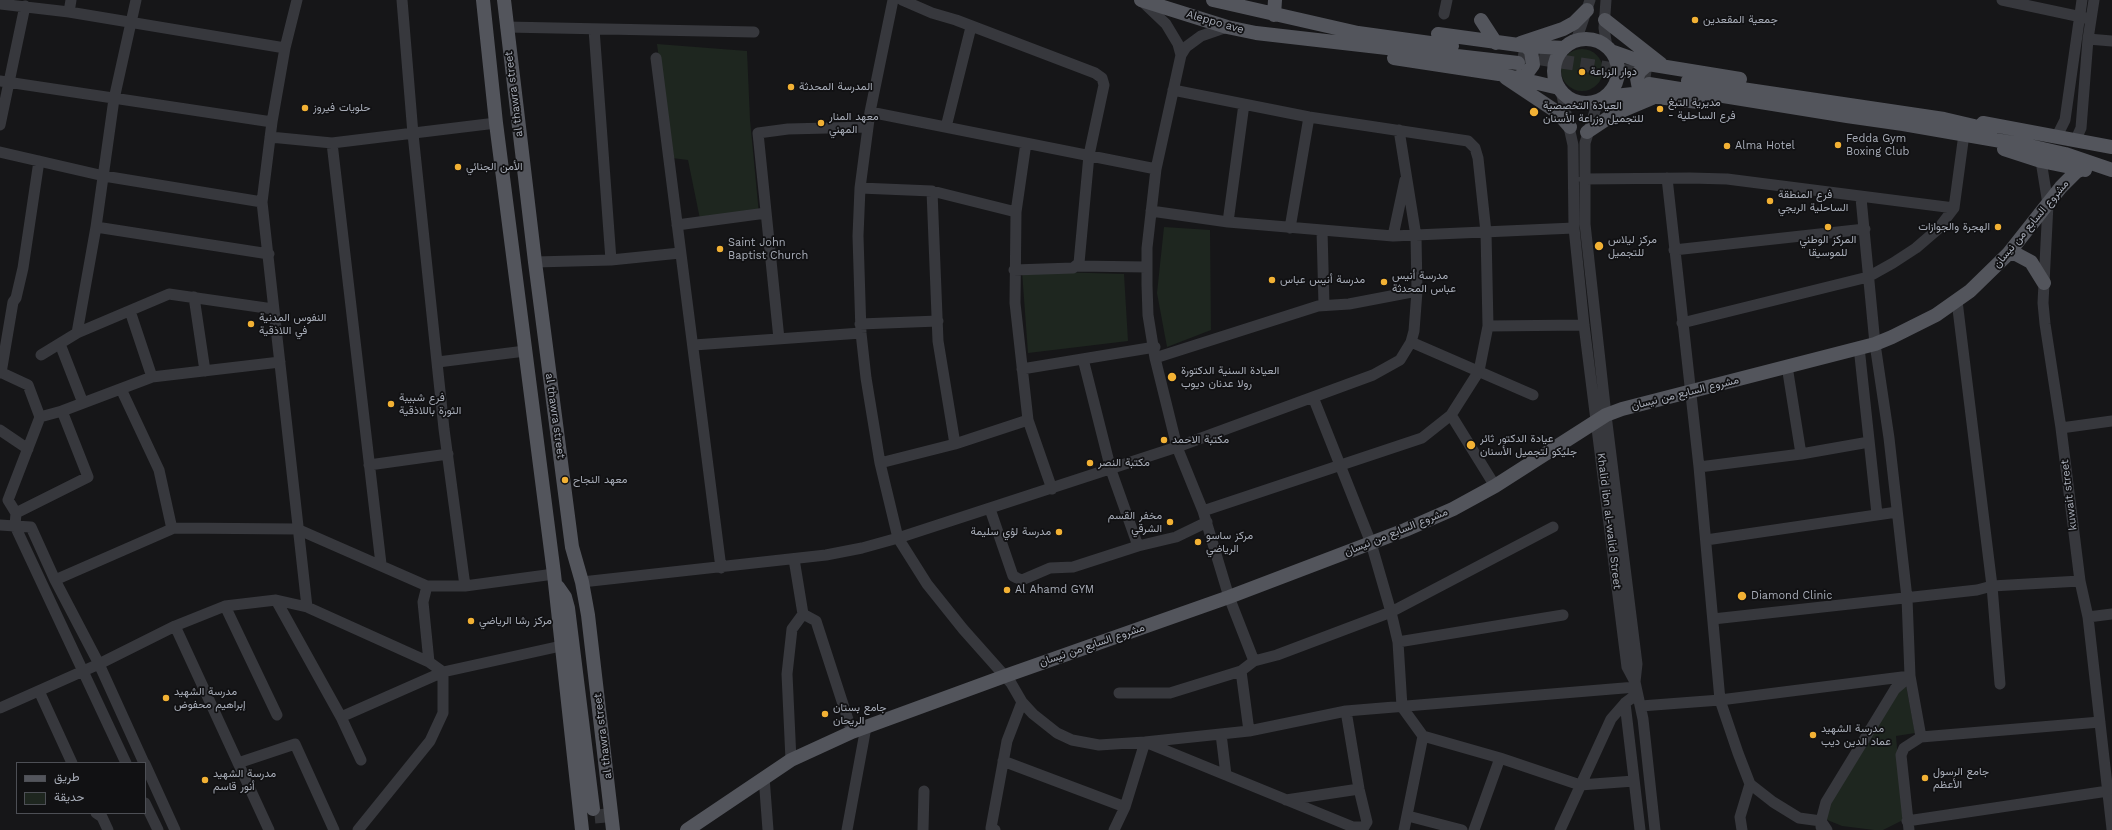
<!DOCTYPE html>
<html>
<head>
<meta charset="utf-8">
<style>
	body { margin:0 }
	#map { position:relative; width:2112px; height:830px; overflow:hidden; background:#161618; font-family:"Work Sans",Vazirmatn,sans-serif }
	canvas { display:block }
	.legend { position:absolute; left:16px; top:762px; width:130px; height:52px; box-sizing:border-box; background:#111113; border:1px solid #4d4f55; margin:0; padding:5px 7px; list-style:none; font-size:12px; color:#a8adb8 }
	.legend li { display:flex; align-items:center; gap:8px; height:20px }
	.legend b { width:20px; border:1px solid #4d4f55 }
</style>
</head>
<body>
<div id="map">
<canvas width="2112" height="830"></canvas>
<ul class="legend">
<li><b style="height:5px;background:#53555c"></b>طريق</li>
<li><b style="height:11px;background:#1e261f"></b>حديقة</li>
</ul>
</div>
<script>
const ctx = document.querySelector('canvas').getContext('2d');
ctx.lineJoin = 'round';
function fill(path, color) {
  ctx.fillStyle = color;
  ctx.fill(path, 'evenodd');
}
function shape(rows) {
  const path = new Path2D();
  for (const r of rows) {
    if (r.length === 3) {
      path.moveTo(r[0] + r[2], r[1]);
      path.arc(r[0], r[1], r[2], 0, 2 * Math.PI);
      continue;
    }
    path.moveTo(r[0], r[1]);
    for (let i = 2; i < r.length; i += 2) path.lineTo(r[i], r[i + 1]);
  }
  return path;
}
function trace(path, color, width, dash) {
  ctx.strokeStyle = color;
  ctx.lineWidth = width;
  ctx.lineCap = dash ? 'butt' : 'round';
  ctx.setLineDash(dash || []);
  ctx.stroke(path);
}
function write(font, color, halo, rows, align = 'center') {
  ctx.font = font + ' "Work Sans",Vazirmatn,sans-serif';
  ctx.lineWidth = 3.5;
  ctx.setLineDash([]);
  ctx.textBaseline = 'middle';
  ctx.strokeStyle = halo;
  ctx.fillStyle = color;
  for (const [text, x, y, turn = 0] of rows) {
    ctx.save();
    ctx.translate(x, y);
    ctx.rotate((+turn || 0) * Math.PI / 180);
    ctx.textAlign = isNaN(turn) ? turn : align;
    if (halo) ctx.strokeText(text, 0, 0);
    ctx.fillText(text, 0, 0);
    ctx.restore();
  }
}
const green = shape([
	[657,44,747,51,750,120,759,214,700,219,688,160,672,158],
	[1582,70,21],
	[1164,227,1210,230,1211,330,1167,347,1157,293],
	[1022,271,1124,274,1128,341,1028,353],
	[1906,685,1915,733,1896,736,1903,820,1883,830,1874,830,1842,826,1825,819,1826,804,1897,692]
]);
const majorTunnel = shape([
	[1518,55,1651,75],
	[601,809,603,830]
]);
const minor = shape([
	[297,0,285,48,272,122,262,202,307,607],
	[402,0,413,134,444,429,465,586],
	[893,0,870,112,860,188,858,236,861,333,866,378,880,463,898,538,927,584,963,629,1011,683,1022,702,1033,714,1057,733,1072,740,1099,745,1145,742,1249,731,1346,711,1636,687],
	[902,0,932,13,956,20,1095,73,1102,78,1104,85,1089,155,1079,263,1073,268,1014,270],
	[1606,0,1604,28,1607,47],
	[2002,0,2086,18],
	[1144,3,1166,24,1178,44,1181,55],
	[0,4,69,12,285,48],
	[69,12,71,0],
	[1444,14,1447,0],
	[506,27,754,32],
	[1227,27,1201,36,1186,47,1181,55,1156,169,1147,248,1147,285,1148,315,1155,358,1177,447,1203,511,1229,597,1254,661],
	[594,29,611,260],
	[2088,39,2112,41],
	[1576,41,1590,0],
	[656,58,721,568],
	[0,81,272,122],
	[1173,90,1309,117,1468,141,1475,148,1478,158,1486,232,1488,326,1479,371,1451,415,1422,438,1203,511],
	[1561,91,1573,145,1574,228,1584,325,1627,667,1635,682,1643,719,1655,830],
	[1598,101,1585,143,1585,224,1606,415,1637,664,1635,682],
	[870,112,1156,169],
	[0,125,25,6],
	[946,127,971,27],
	[2057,136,2065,120,2082,0],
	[270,137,332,143,496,123],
	[2076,139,2081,128,2088,39,2094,0],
	[332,143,381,564],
	[1026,143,1016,212,1015,303,1028,420,1052,489],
	[0,152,104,176,262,202],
	[2041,161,2048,204,2043,303,2045,324,2061,428,2080,581,2088,617,2112,829],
	[1667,178,1699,467,1720,700,1738,753,1750,784,1773,802,1799,818,1821,821,1827,830],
	[1584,179,1690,178,1727,179,1954,208],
	[860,188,932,191,1016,212],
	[932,191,938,341,955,444],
	[1861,198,1875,344,1889,438,1907,598,1910,676,1921,737],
	[1151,211,1228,222,1393,236,1574,228],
	[1228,222,1244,104],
	[677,225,766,213],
	[96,227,269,254],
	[1290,228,1309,117],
	[1322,230,1324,305],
	[1393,236,1405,180],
	[1674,250,1865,229],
	[535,262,611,260,680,253],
	[1077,266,1147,267],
	[194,297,205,371],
	[1957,301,1992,586,2000,684],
	[130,311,152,377],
	[1682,323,1868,277,1893,263,1916,248,1938,229,1954,208,1964,134],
	[860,324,938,321],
	[1488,326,1584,325],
	[77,333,96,227,114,99,136,0],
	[779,339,758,133,788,129,868,127],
	[1411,342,1533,395],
	[60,344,83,403],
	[694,345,861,333],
	[1859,347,1877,514],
	[41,355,77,333,169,294,273,309],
	[1155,358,1318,306,1349,304,1417,291],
	[438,362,525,351],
	[1787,366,1801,454],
	[1022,369,1155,347],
	[0,372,28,385,40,417,8,500,16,513,15,526,0,525],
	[1,373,13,302,16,298,23,268,39,161],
	[121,389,159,470,172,529],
	[1313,397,1371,543,1391,612,1398,642,1402,707,1423,736,1500,758,1580,785,1634,781],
	[1451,415,1495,486],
	[40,417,62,411,152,377,280,362],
	[2061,428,2112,421],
	[0,430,28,449],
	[880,463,955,444,1028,420],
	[369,465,448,454],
	[1699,467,1801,454,1869,442],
	[990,509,1013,576,1017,578,1022,580,1050,568,1073,567,1138,546,1111,470,1083,359],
	[16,513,88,477,62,411],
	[1706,540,1897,512],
	[1138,546,1176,537,1207,522],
	[794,559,803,614,816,621,852,732],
	[55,580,174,528,297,529,427,586,465,586,554,574],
	[582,582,826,555,862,548,898,538,1177,447,1373,375,1400,360,1411,342,1414,331,1417,291,1416,236,1399,130],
	[427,586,423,602,429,662],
	[276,600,341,717,361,760],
	[225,606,277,715],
	[2088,617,2112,614],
	[1713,619,1977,590,1992,586,2080,581],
	[175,626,269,830],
	[1398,642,1563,615],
	[1241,671,1249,731],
	[39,691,72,763],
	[1119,693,1170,693,1241,671,1254,661,1277,655,1391,612,1553,527],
	[1625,703,1640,830],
	[1641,706,1720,700,1910,676],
	[0,708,99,664,175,626,225,606,276,600,307,607,429,662,443,672,443,713,430,741,358,830],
	[341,717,443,672,561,646],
	[1221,734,1226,775],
	[791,760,787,674,792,629,803,614],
	[1003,761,1125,807],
	[126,763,15,526,31,527,55,580,99,664,144,763],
	[238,763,295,744,334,830],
	[145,764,175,830],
	[764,777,768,830],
	[1286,800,1359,789],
	[145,803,158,830],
	[96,813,102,817,108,830],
	[1408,816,1462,830],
	[1907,821,2108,791],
	[1821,827,1821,821,1826,802,1895,689,1910,676],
	[847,830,866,727],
	[923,830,924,791],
	[995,830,991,828,1007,741,1022,702],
	[1114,830,1125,807,1145,742,1353,827,1364,827,1367,822,1359,789,1346,711],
	[1404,830,1423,736],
	[1474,830,1500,758],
	[1560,830,1611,719,1625,703,1637,694],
	[1742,830,1740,817,1750,784],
	[1909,830,1901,755,1904,748,1921,737,2100,722]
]);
const major = shape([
	[483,0,496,123,554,574,582,830],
	[504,0,535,262,572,547,582,582,588,615,613,830],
	[1141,0,1227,27,1256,33,1518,63],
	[1213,0,1358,33,1452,46],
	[1274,15,1275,0],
	[1481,20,1496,43],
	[1605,20,1661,64],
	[1438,34,1526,46,1564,48],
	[1586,71,32],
	[1521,43,1563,29,1574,23,1587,10],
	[1611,51,1648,64,1740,79],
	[1394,58,1499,74,1559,88],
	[1518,77,1525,76,1533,65,1531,51,1526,46],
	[1506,78,1557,112,1570,127],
	[1688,81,1944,119,1991,130],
	[1649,84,1847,116,1903,124,2030,146,2065,154,2112,170],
	[1643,94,1639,89,1637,78,1639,72,1648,64],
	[1605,97,1633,94,1698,102],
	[1983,123,2112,147],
	[1587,132,1614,114,1652,98],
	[2004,149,2041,161,2085,170],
	[2008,254,2016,254,2031,262,2044,283],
	[558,587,565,597,568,608,593,809],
	[687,830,791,760,852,732,1005,676,1229,597,1405,530,1453,509,1495,486,1606,415,1622,409,1875,344,1892,337,1936,315,1970,291,2008,254,2061,187,2076,172,2082,169]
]);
const markers = [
	[1695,20,4,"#f2b134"],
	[1582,72,4,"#f2b134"],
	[791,87,4,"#f2b134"],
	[305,108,4,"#f2b134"],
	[1660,109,4,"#f2b134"],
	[1534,112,5,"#f2b134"],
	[821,123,4,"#f2b134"],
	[1838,145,4,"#f2b134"],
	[1727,146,4,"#f2b134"],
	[458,167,4,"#f2b134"],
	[1770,201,4,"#f2b134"],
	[1828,227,4,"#f2b134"],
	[1998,227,4,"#f2b134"],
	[1599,246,5,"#f2b134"],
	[720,249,4,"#f2b134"],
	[1272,280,4,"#f2b134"],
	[1384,282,4,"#f2b134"],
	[251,324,4,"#f2b134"],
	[1172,377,5,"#f2b134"],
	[391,404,4,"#f2b134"],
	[1164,440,4,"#f2b134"],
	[1471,445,5,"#f2b134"],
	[1090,463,4,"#f2b134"],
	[565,480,4,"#f2b134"],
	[1170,522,4,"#f2b134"],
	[1059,532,4,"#f2b134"],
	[1198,542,4,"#f2b134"],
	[1007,590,4,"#f2b134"],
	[1742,596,5,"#f2b134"],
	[471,621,4,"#f2b134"],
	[166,698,4,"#f2b134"],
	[825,714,4,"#f2b134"],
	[1813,735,4,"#f2b134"],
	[1925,778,4,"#f2b134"],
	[205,780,4,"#f2b134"]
];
const poiNames = [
	["جمعية المقعدين",1703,20],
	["دوار الزراعة",1590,72],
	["المدرسة المحدثة",799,87],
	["مديرية التبغ",1668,103],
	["- فرع الساحلية",1668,116],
	["العيادة التخصصية",1543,106],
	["للتجميل وزراعة الأسنان",1543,119],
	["حلويات فيروز",313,108],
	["معهد المنار",829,117],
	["المهني",829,130],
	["Fedda Gym",1846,139],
	["Boxing Club",1846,152],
	["Alma Hotel",1735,146],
	["الأمن الجنائي",466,167],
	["فرع المنطقة",1778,195],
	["الساحلية الريجي",1778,208],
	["الهجرة والجوازات",1990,227,"right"],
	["مركز ليلاس",1608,240],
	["للتجميل",1608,253],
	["المركز الوطني",1828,240,"center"],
	["للموسيقا",1828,253,"center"],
	["Saint John",728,243],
	["Baptist Church",728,256],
	["مدرسة أنيس",1392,276],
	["عباس المحدثة",1392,289],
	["مدرسة أنيس عباس",1280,280],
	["النفوس المدنية",259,318],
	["في اللاذقية",259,331],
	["العيادة السنية الدكتورة",1181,371],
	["رولا عدنان ديوب",1181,384],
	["فرع شبيبة",399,398],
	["الثورة باللاذقية",399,411],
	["عيادة الدكتور ثائر",1480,439],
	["جليكو لتجميل الأسنان",1480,452],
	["مكتبة الاحمد",1172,440],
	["مكتبة النصر",1098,463],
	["معهد النجاح",573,480],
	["مخفر القسم",1162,516,"right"],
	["الشرقي",1162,529,"right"],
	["مدرسة لؤي سليمة",1051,532,"right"],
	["مركز ساسو",1206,536],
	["الرياضي",1206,549],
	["Al Ahamd GYM",1015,590],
	["Diamond Clinic",1751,596],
	["مركز رشا الرياضي",479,621],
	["مدرسة الشهيد",174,692],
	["إبراهيم محفوض",174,705],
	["جامع بستان",833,708],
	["الريحان",833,721],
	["مدرسة الشهيد",1821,729],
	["عماد الدين ديب",1821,742],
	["جامع الرسول",1933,772],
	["الأعظم",1933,785],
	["مدرسة الشهيد",213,774],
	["أنور قاسم",213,787]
];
const streetNames = [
	["Aleppo ave",1215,22,16],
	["al thawra street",514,94,-97],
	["مشروع السابع من نيسان",2031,224,-50],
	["مشروع السابع من نيسان",1685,393,-14],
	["al thawra street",555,416,82],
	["kuwait street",2069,495,-97],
	["Khalid ibn al-walid Street",1609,521,83],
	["مشروع السابع من نيسان",1396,532,-22],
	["مشروع السابع من نيسان",1092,645,-19],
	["al thawra street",603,736,-97]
];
fill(green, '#1e261f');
trace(majorTunnel, '#333438', 14, [14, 7]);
trace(minor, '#37383d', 11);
trace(major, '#53555c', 14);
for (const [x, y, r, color] of markers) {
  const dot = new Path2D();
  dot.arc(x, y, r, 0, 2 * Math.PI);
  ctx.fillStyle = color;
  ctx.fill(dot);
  trace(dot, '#111113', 1.5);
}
write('11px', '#a8adb8', '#111113', poiNames, 'left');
write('11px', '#a8adb8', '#111113', streetNames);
</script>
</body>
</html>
